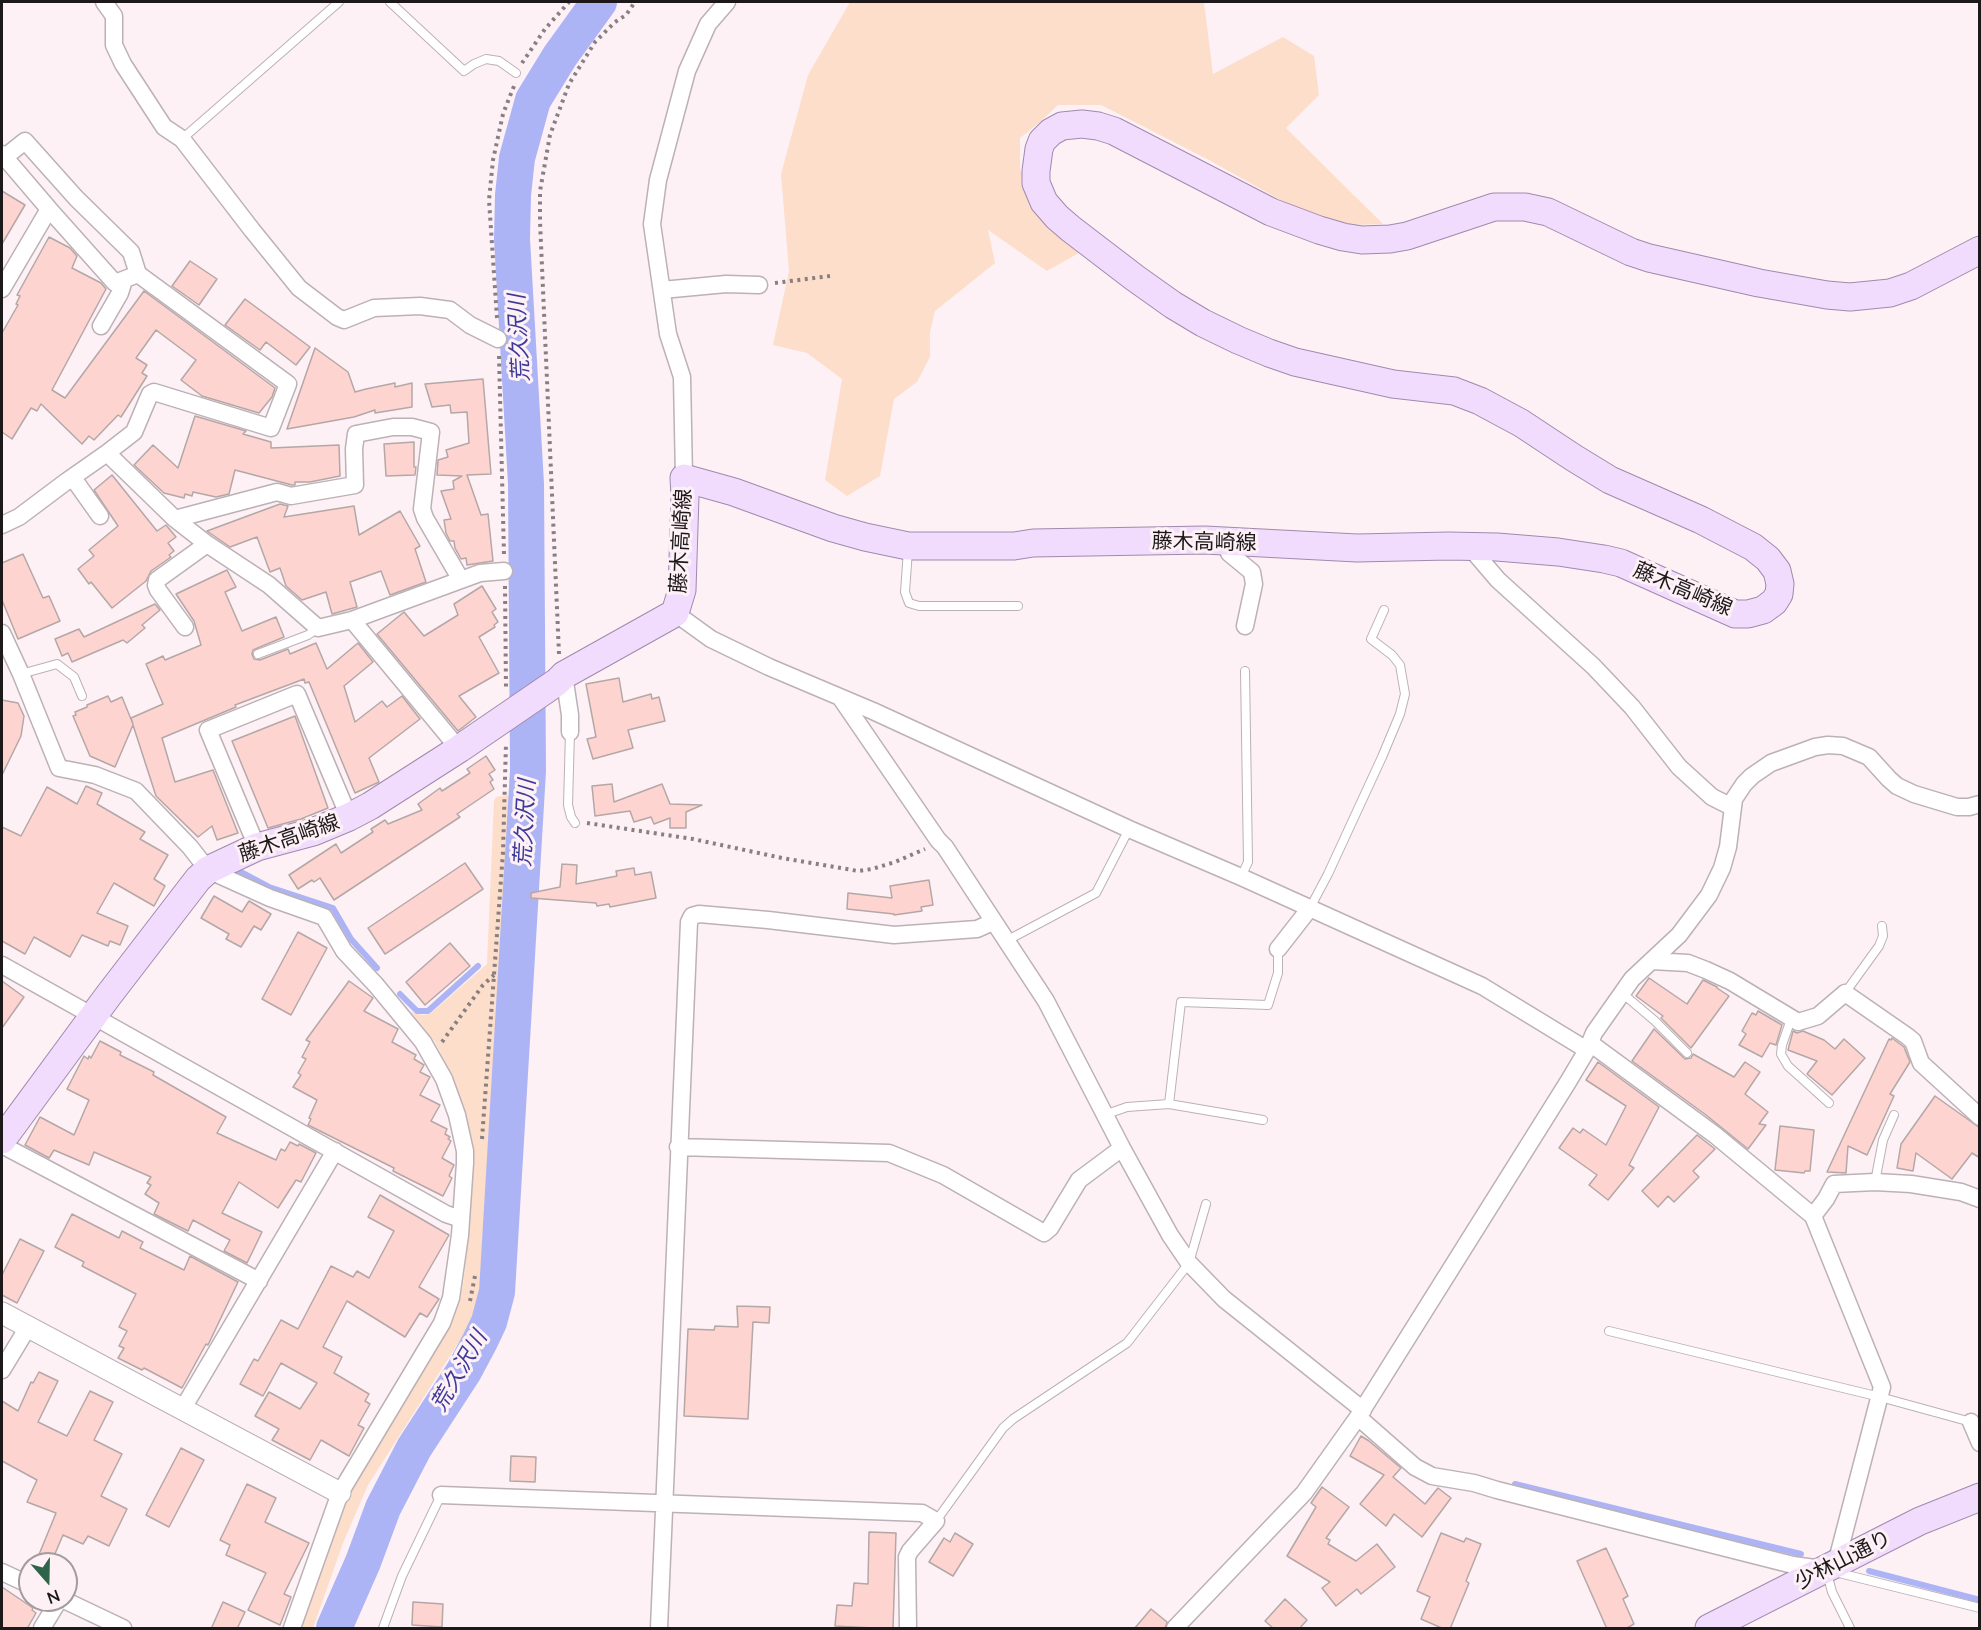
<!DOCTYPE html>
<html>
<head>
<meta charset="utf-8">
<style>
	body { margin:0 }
	#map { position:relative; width:1981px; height:1630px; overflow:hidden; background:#fdf1f6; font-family:Lato,sans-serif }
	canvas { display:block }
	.frame { position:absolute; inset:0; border:3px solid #1d191b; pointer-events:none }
	.north { position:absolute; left:18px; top:1552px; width:60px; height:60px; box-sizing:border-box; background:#fdf1f6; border:2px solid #a39b9e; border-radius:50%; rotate:160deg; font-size:16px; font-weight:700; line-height:24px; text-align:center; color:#1d191b }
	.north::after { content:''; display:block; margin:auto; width:21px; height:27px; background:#2e644a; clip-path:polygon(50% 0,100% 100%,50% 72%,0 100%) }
</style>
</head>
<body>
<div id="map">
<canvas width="1981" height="1630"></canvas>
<div class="frame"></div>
<div class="north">N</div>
</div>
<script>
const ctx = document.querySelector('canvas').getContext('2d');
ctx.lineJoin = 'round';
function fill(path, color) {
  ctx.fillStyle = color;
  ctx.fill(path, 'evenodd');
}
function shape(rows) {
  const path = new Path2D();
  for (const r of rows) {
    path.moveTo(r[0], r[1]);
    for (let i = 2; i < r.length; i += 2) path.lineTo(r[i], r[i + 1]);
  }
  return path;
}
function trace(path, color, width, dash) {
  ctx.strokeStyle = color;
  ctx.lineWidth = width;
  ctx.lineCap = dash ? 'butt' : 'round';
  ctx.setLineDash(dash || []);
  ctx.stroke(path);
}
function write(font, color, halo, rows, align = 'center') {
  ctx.font = font + ' Lato,"Noto Sans JP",sans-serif';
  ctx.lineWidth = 6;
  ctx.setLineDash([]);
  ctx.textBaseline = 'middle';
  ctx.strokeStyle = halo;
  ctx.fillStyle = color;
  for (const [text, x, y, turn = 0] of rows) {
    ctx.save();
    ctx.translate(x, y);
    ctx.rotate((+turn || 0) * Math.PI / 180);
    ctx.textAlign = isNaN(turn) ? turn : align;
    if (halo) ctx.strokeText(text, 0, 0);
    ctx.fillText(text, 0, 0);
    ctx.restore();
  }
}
const green = shape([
	[850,2,1204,2,1213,74,1283,37,1314,56,1319,95,1286,128,1383,224,1352,225,1304,213,1209,160,1101,105,1058,105,1040,122,1020,138,1020,169,1039,207,1084,250,1047,271,988,230,995,263,935,311,930,332,930,357,917,382,894,399,880,476,847,496,825,480,842,379,807,353,773,345,789,271,781,174,808,75],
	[510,773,514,773,505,928,492,1135,489,1212,480,1299,464,1334,368,1485,343,1543,313,1628,301,1628,341,1516,355,1483,451,1325,459,1304,463,1285,470,1221,473,1145,466,1114,451,1073,435,1042,411,1012,421,1015,430,1014,487,964,494,801,496,797,509,795]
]);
const stream = shape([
	[237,870,269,887,333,908,351,939,377,968],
	[400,994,417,1011,428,1011,478,966],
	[1515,1484,1801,1554],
	[1869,1571,1980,1600]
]);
const river = shape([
	[334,1628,363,1562,383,1508,414,1448,464,1371,480,1341,489,1322,497,1292,528,771,526,484,512,239,513,195,517,158,533,100,560,56,599,2]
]);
const building = shape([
	[2,191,25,205,2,244,2,191],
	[49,237,70,248,77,256,72,268,101,283,106,289,52,390,65,398,144,291,275,388,272,397,259,413,202,396,181,380,196,360,156,330,136,358,147,365,142,373,147,376,121,417,118,415,94,440,89,436,82,444,41,404,37,411,31,408,12,439,2,432,2,333,18,305,16,304,20,296,17,295,49,237],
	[190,261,217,279,199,305,172,286,190,261],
	[245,299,310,347,296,365,266,342,260,350,225,325,245,299],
	[315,348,348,372,355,392,366,389,395,383,395,387,412,383,412,407,375,413,375,410,354,417,287,429,315,348],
	[483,379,491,474,467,475,481,515,488,514,493,561,467,565,466,558,461,559,455,548,454,541,450,541,446,533,444,520,451,519,441,491,454,489,453,481,462,476,437,475,438,460,448,457,446,450,469,443,467,412,451,413,450,405,432,407,425,384,483,379],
	[195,416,246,431,243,434,271,442,271,448,339,445,340,476,310,482,295,482,295,485,292,485,235,470,229,494,216,497,193,492,192,496,185,494,184,498,164,493,134,465,153,445,178,468,195,416],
	[414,442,414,467,416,467,415,475,386,476,384,444,414,442],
	[112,475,157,531,166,525,176,537,168,543,174,551,169,555,171,557,151,571,146,581,112,608,91,582,89,584,78,569,94,556,89,550,118,526,94,490,112,475],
	[280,504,288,506,284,517,354,506,359,535,400,511,420,546,415,549,426,582,390,595,381,571,350,582,357,607,332,614,326,592,302,600,286,586,280,568,270,572,257,537,230,547,207,531,280,504],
	[23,554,43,598,49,596,60,621,18,639,2,600,2,563,23,554],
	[227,570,236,587,225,592,242,631,276,617,284,637,253,650,252,654,254,659,260,660,288,649,290,654,316,643,327,669,358,643,373,662,344,686,355,722,382,701,387,707,402,696,420,719,369,758,379,782,355,793,309,682,305,683,304,679,235,705,236,707,162,738,175,782,213,770,238,833,217,840,212,826,198,837,156,796,133,725,115,767,90,756,73,716,76,715,75,712,87,707,87,705,108,696,111,702,122,697,133,724,131,718,163,704,146,664,163,656,165,660,201,645,194,621,176,594,227,570],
	[482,586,496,609,492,612,498,622,494,625,495,627,479,637,499,673,459,696,476,717,458,731,377,634,404,612,424,636,458,615,454,604,482,586],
	[155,604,160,610,142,625,145,628,127,643,123,640,72,662,68,653,62,656,55,639,79,629,84,637,155,604],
	[619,678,623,702,651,694,652,699,659,697,665,721,628,730,633,748,593,759,587,739,596,737,586,684,619,678],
	[2,700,18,703,24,716,21,736,2,775,2,700],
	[295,716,328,808,301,819,268,828,232,741,295,716],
	[486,756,495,770,489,774,493,780,490,782,494,789,457,814,460,817,334,900,320,878,314,882,312,880,298,889,289,875,336,844,341,853,373,832,371,829,385,820,388,824,422,810,418,804,440,788,442,791,470,773,467,769,486,756],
	[612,784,614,802,662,784,670,804,702,805,686,812,686,828,670,828,670,818,654,824,651,817,634,822,630,811,595,816,592,786,612,784],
	[86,786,102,793,97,804,145,832,140,839,168,855,154,879,165,886,154,906,114,883,97,913,128,926,120,945,110,941,108,946,82,935,70,957,34,937,25,954,2,941,2,827,21,836,47,787,77,804,86,786],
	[465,863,483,889,385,954,368,928,465,863],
	[562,864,577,865,576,884,617,876,616,871,634,868,635,875,651,872,656,898,610,907,609,904,597,906,596,903,531,898,531,893,560,887,562,864],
	[929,880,933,905,921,907,922,911,894,915,894,914,847,909,848,893,892,898,890,886,929,880],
	[214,896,242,912,249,901,271,914,261,930,254,926,241,947,226,939,229,934,201,918,214,896],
	[298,932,327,948,291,1015,262,999,298,932],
	[450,943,470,966,425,1005,406,982,450,943],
	[1649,978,1687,1004,1703,980,1717,987,1717,988,1729,996,1691,1048,1661,1018,1663,1016,1636,996,1649,978],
	[2,981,24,997,2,1028,2,981],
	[349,981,373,998,364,1011,398,1029,392,1042,416,1055,414,1059,424,1065,420,1072,430,1077,420,1095,440,1105,431,1121,447,1129,445,1134,450,1137,448,1139,451,1141,442,1158,454,1165,449,1176,452,1178,443,1196,393,1171,394,1168,308,1125,311,1119,309,1118,317,1100,293,1087,301,1075,298,1073,306,1059,302,1057,310,1042,306,1040,349,981],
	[1758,1011,1782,1025,1776,1045,1770,1043,1762,1057,1739,1045,1746,1034,1742,1031,1752,1013,1756,1015,1758,1011],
	[1654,1029,1685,1059,1691,1058,1693,1054,1734,1077,1745,1062,1760,1072,1745,1094,1768,1112,1759,1124,1766,1125,1748,1149,1706,1115,1632,1061,1654,1029],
	[1793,1031,1797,1033,1803,1031,1824,1040,1835,1049,1844,1039,1865,1058,1832,1095,1807,1074,1817,1061,1788,1050,1793,1031],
	[1892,1038,1904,1047,1910,1062,1890,1094,1894,1096,1867,1155,1848,1146,1846,1173,1827,1172,1889,1039,1891,1040,1892,1038],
	[100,1041,121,1052,120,1055,154,1072,153,1075,226,1117,217,1133,276,1160,281,1149,285,1151,290,1142,298,1146,299,1144,316,1153,301,1182,296,1180,278,1208,239,1182,222,1213,262,1232,247,1263,224,1251,230,1240,193,1220,188,1231,154,1214,159,1203,145,1194,151,1185,147,1183,151,1177,94,1152,89,1165,54,1150,49,1158,25,1145,40,1117,74,1135,89,1100,67,1089,84,1056,88,1059,89,1056,91,1058,100,1041],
	[1598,1062,1659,1107,1629,1165,1634,1168,1608,1200,1589,1185,1597,1175,1559,1148,1573,1128,1580,1133,1583,1129,1606,1145,1626,1106,1586,1080,1598,1062],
	[1935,1096,1980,1128,1980,1158,1972,1153,1952,1179,1916,1153,1913,1171,1897,1168,1901,1144,1935,1096],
	[1780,1126,1814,1130,1810,1171,1805,1171,1804,1173,1775,1170,1780,1126],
	[1697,1135,1715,1149,1693,1171,1699,1177,1674,1202,1668,1196,1658,1207,1642,1191,1697,1135],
	[380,1195,449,1235,419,1287,439,1299,427,1317,420,1313,405,1337,347,1301,323,1347,342,1357,334,1373,369,1394,365,1401,370,1404,358,1425,364,1428,349,1456,321,1440,310,1460,272,1440,279,1429,255,1416,269,1392,300,1409,317,1383,281,1363,263,1396,240,1384,254,1359,258,1361,281,1320,298,1329,331,1266,353,1277,357,1271,369,1278,394,1231,368,1217,380,1195],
	[72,1214,119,1238,122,1231,143,1242,140,1248,184,1270,190,1256,238,1282,208,1345,206,1344,182,1388,144,1368,142,1370,118,1358,124,1348,119,1346,127,1331,119,1327,136,1294,82,1266,84,1262,55,1247,72,1214],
	[20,1239,44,1251,17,1303,2,1295,2,1275,20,1239],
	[737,1306,770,1307,769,1323,753,1322,748,1419,684,1416,688,1329,714,1330,715,1326,738,1327,737,1306],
	[39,1372,58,1381,38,1422,67,1436,90,1391,113,1402,94,1440,122,1454,101,1496,127,1509,109,1546,88,1536,83,1544,63,1535,51,1563,38,1557,56,1513,27,1502,37,1480,2,1461,2,1401,18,1411,31,1382,33,1383,39,1372],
	[1361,1436,1369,1441,1401,1468,1393,1477,1425,1504,1438,1488,1451,1498,1422,1537,1394,1514,1386,1526,1360,1504,1384,1475,1350,1456,1361,1436],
	[181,1448,204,1460,169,1527,146,1515,181,1448],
	[511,1456,536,1457,535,1482,510,1481,511,1456],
	[247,1484,276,1498,265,1522,309,1543,284,1594,291,1597,280,1625,248,1610,266,1573,226,1555,230,1545,220,1540,247,1484],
	[1322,1487,1349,1507,1326,1538,1330,1540,1328,1544,1356,1561,1377,1544,1395,1567,1361,1594,1357,1589,1336,1606,1322,1588,1330,1582,1287,1556,1316,1507,1311,1503,1322,1487],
	[869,1532,896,1533,893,1629,835,1626,837,1605,852,1606,854,1583,868,1584,869,1532],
	[955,1533,973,1544,953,1576,929,1562,944,1538,950,1542,955,1533],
	[1441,1533,1464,1542,1466,1538,1481,1544,1466,1581,1469,1583,1450,1629,1444,1629,1421,1619,1430,1597,1417,1591,1441,1533],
	[1606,1548,1628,1596,1623,1599,1634,1624,1625,1629,1607,1629,1577,1561,1606,1548],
	[2,1587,33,1608,32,1610,36,1613,27,1629,2,1629,2,1587],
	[1285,1599,1307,1620,1299,1629,1274,1629,1265,1621,1285,1599],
	[223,1602,245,1612,237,1629,211,1629,223,1602],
	[413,1602,443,1604,442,1627,412,1625,413,1602],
	[1151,1609,1167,1622,1165,1629,1134,1629,1151,1609]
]);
const path = shape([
	[522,63,545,29,569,2],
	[775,283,830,276],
	[497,318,489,200,493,160,503,114,514,86],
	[499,356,504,555],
	[505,586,506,690],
	[559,654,540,221,540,191,550,135,569,84,595,42,615,22,626,15,635,2],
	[587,823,693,839,782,858,858,871,872,869,895,862,925,849],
	[442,1042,483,985,494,975],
	[482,1139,503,852,506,743],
	[470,1301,475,1276]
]);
const service = shape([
	[390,2,464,71,474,64,486,59,499,61,516,73],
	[182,139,339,2],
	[908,550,905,592,909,603,919,606,1018,606],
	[258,654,308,635,318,628],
	[21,674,57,664,74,677,82,696],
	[570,732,568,805,571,817,575,823],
	[1241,877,1248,862,1245,671],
	[1310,908,1328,874,1382,757,1400,714,1405,694,1400,665,1392,655,1371,639,1384,610],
	[1006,941,1096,893,1129,829],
	[1622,993,1655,1021,1687,1053],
	[1845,993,1879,946,1883,936,1882,926],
	[1791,1019,1782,1045,1781,1054,1788,1066,1829,1103],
	[1169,1104,1181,1002,1268,1005,1278,973,1278,949],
	[1104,1115,1127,1107,1169,1104,1263,1120],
	[1875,1182,1883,1140,1894,1115],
	[1609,1331,1880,1397,1971,1422],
	[936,1521,1003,1428,1013,1419,1127,1343,1189,1263,1206,1204],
	[1835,1572,1980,1608],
	[1827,1573,1832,1592,1850,1628],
	[383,1628,402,1576,441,1495]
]);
const minor = shape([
	[104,2,114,16,114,45,123,64,164,127,182,139,252,230,299,288,337,317,344,320,374,308,420,306,450,310,470,325,498,339],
	[2,154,49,209,2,289],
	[49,209,115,283,138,274],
	[662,290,726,284,759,285],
	[101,326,120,293,124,280],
	[107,453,175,519,207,544,269,585,318,628,352,620,480,573,504,571],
	[73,478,100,516],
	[684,478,682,377,668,334,652,224,658,180,687,71,708,24,727,2],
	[175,519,277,492,291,496,355,485,354,449,356,434,393,427,412,427,431,432,422,509,425,518,461,580],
	[2,525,19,517,67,481,107,453,134,432,150,394,154,392,271,428,288,384,138,274,131,252,76,198,25,141,5,157],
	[1227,541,1229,553,1252,572,1254,584,1245,626],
	[1469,546,1498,580,1593,666,1632,707,1679,767,1712,797,1732,807],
	[675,613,711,639,769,667,873,711,1129,829,1241,877,1482,986,1587,1050],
	[352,620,459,749],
	[185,627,158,590,156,585,157,580,207,544],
	[2,633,21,674,59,768,95,775,136,791,190,847,208,870,270,898,324,917,344,951,376,985,423,1042,444,1079,457,1115,465,1151,465,1163,460,1235,451,1298,442,1323,340,1493,292,1628],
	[564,675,570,715,570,732],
	[840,697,938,840,945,847,1046,1001,1122,1148,1170,1235,1189,1263,1224,1299,1363,1410],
	[257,847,208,730,297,694,349,817],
	[1278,949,1310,908],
	[1651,961,1688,963,1706,970,1730,981,1798,1022,1818,1016,1845,993,1907,1036,1913,1041,1921,1063,1980,1117],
	[2,965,446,1214,461,1219],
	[1590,1043,1715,1135,1813,1216,1882,1387,1836,1564],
	[2,1145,259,1281],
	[678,1147,889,1153,943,1175,1044,1233,1050,1228,1079,1180,1122,1148],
	[1813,1216,1826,1199,1834,1184,1875,1182,1911,1184,1961,1192,1980,1199],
	[2,1370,28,1327],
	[182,1410,335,1151],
	[1358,1417,1415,1467,1432,1476,1474,1483,1497,1490,1793,1565,1822,1569],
	[1971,1422,1980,1443],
	[441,1495,922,1513,936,1521,910,1551,907,1557,908,1628],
	[2,1572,30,1585],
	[64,1600,123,1628],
	[42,1628,59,1600],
	[659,1628,689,922,692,916,699,914,768,920,894,935,977,929,993,922],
	[1175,1628,1304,1493,1358,1417,1568,1082,1587,1050,1594,1033,1632,979,1679,935,1709,895,1722,868,1728,847,1734,799,1744,784,1752,776,1771,763,1815,747,1828,745,1843,746,1869,757,1889,779,1897,786,1914,794,1957,807,1969,807,1980,804]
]);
const tertiary = shape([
	[2,1313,340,1493]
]);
const primary = shape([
	[2,1140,108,996,198,879,208,870,257,847,313,832,349,817,370,806,459,749,557,682,564,675,675,613,682,590,685,496,684,478,734,492,833,528,865,537,908,546,1014,546,1033,543,1205,540,1357,548,1449,546,1497,547,1558,552,1604,559,1621,563,1735,614,1748,614,1763,610,1774,602,1779,594,1780,584,1777,571,1768,559,1753,547,1701,520,1610,480,1574,458,1521,423,1480,401,1454,391,1393,384,1295,362,1269,353,1238,340,1203,323,1173,305,1135,278,1071,229,1057,217,1044,202,1036,183,1036,171,1039,149,1042,141,1051,132,1062,126,1082,124,1098,126,1114,131,1271,212,1319,230,1343,237,1362,240,1390,239,1407,236,1494,207,1525,207,1548,212,1631,252,1649,258,1759,283,1827,295,1850,297,1890,293,1911,286,1980,250],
	[1709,1628,1920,1521,1980,1497]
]);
const streetNames = [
	["藤木高崎線",681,541,-87],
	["藤木高崎線",1204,542,1],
	["藤木高崎線",1683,589,23],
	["藤木高崎線",289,838,-19],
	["少林山通り",1843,1560,-27]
];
const waterNames = [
	["荒久沢川",519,338,-93],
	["荒久沢川",525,823,-87],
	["荒久沢川",459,1371,-60]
];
fill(green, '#fcdeca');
trace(stream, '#adb4f6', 6);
trace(river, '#adb4f6', 36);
fill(building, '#fed4d1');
trace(building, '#b4a7a6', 1.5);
trace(service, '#bcb1b6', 10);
trace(minor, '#bcb1b6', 19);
trace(tertiary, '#bcb1b6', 23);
trace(primary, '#a189ad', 29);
trace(path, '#877f82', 4, [3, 4.5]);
trace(service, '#fff', 8);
trace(minor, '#fff', 16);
trace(tertiary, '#fff', 21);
trace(primary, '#f1dcfd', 27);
write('21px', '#1d191b', '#fdf1f6', streetNames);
write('italic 22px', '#3d3a97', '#fdf1f6', waterNames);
</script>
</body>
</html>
